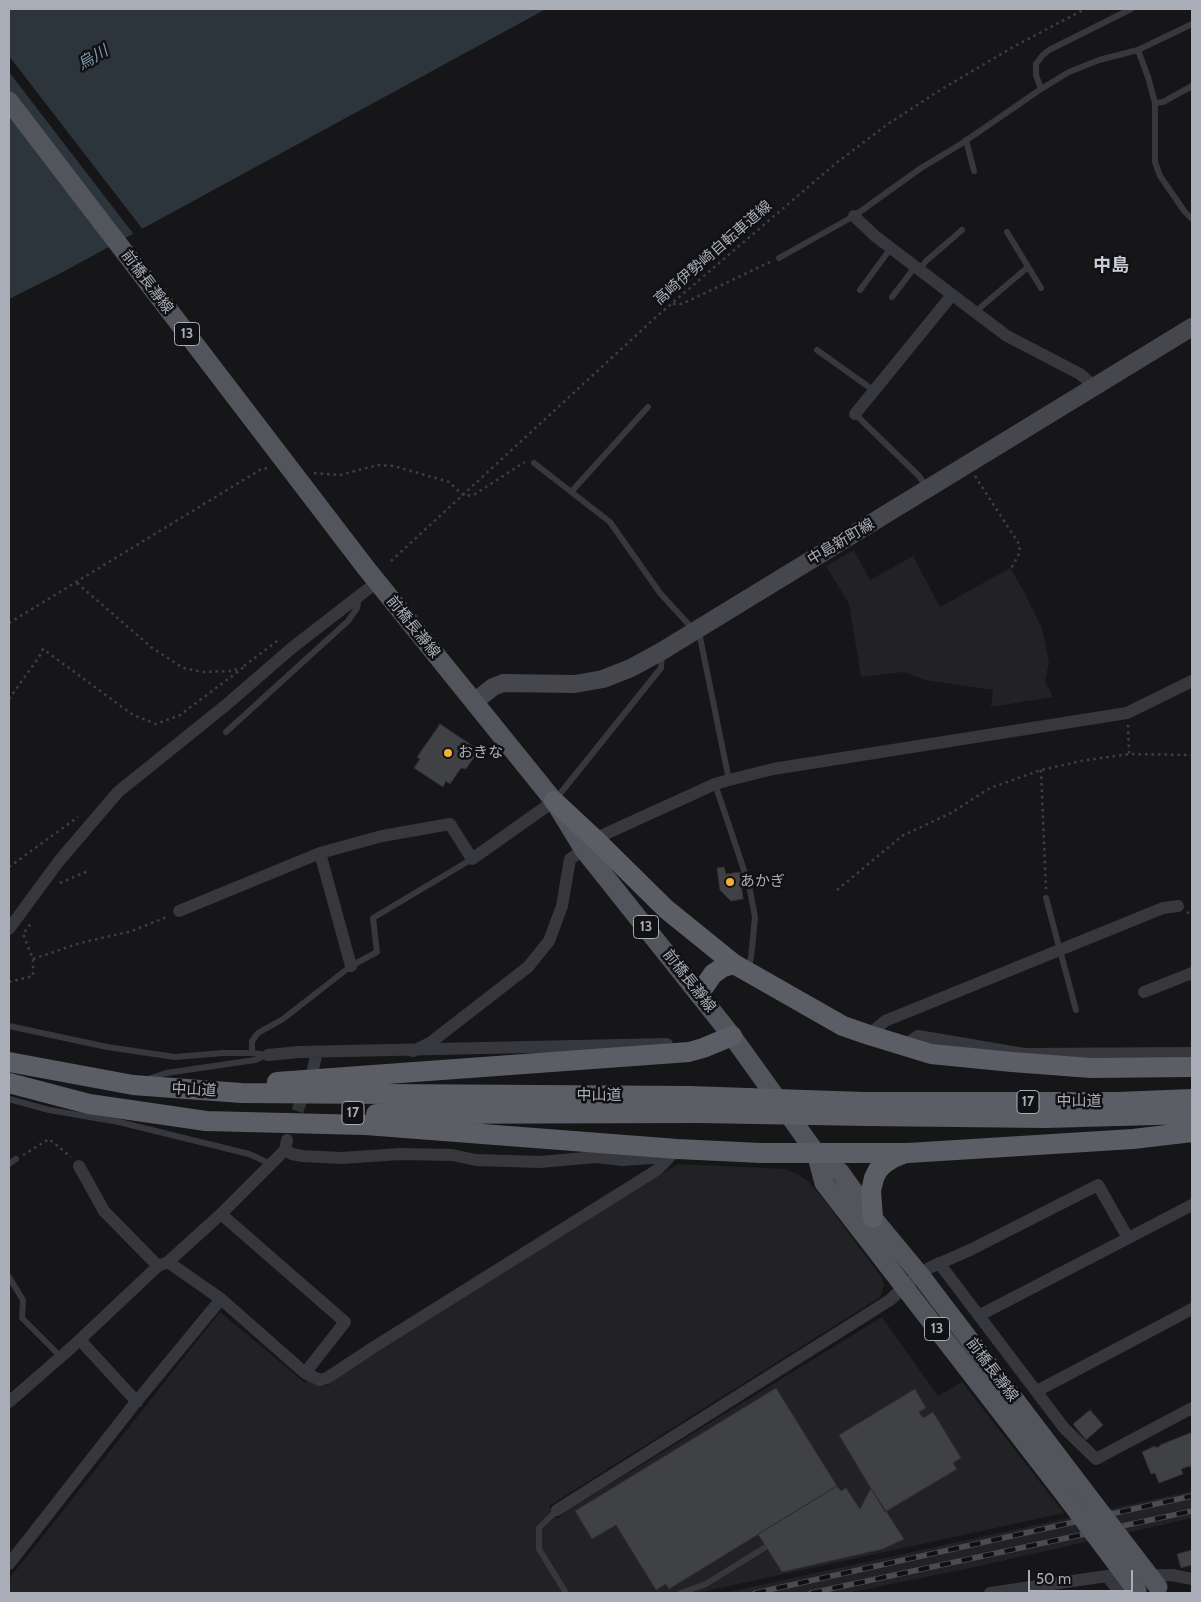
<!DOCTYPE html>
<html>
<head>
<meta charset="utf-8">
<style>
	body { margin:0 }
	#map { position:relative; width:1201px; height:1602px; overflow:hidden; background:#161618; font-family:Cabin,sans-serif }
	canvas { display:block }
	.frame { position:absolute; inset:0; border:10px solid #a8adb8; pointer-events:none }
	.scale { position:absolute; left:1028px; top:1570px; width:105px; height:22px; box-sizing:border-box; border:2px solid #a8adb8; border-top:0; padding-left:6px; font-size:15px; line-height:18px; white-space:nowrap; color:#a8adb8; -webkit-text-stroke:4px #111113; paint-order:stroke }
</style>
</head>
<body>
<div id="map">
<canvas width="1201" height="1602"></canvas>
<div class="frame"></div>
<div class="scale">50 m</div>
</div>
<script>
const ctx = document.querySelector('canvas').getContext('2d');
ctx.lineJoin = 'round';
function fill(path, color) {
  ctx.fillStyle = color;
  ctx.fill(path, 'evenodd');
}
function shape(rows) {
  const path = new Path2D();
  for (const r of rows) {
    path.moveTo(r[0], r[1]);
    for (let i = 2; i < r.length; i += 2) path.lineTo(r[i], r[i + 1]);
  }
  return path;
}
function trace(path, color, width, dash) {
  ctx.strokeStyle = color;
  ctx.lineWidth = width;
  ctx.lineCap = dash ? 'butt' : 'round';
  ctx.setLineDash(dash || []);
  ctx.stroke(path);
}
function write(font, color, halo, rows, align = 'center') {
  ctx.font = font + ' Cabin,"Noto Sans JP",sans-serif';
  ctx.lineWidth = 5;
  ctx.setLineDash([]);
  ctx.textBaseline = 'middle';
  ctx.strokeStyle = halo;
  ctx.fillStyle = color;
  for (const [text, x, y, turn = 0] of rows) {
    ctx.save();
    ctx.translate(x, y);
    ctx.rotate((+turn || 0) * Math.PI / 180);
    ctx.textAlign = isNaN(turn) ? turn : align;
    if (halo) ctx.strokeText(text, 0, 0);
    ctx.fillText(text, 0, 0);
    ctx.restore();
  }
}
const built = shape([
	[854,550,870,580,913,556,940,607,1010,568,1022,588,1042,628,1049,663,1045,681,1053,697,991,707,993,690,925,680,904,672,861,677,849,604,826,566],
	[678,1164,786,1169,799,1175,809,1182,825,1201,882,1278,884,1285,882,1292,880,1297,549,1506,558,1519,565,1512,882,1317,938,1396,962,1382,1064,1513,697,1593,9,1593,9,1579,220,1312,305,1383,308,1381,328,1386,336,1377],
	[1192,1491,1192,1518,966,1569,847,1593,724,1593]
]);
const water = shape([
	[9,9,546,9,61,273,9,299]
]);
const pier = shape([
	[9,56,144,231,135,236,9,72]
]);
const building = shape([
	[440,724,479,750,466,769,461,768,450,784,446,781,443,787,414,768,420,759,417,757,440,724],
	[724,867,726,874,740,872,743,899,731,901,720,890,717,868,724,867],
	[776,1388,837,1486,669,1589,666,1584,656,1590,616,1525,592,1539,575,1511,776,1388],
	[915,1389,926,1408,919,1412,923,1418,933,1412,961,1458,953,1463,957,1469,885,1512,839,1435,915,1389],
	[1090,1410,1103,1425,1086,1440,1073,1424,1090,1410],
	[1190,1433,1192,1436,1192,1470,1190,1466,1181,1469,1183,1474,1159,1483,1155,1473,1151,1474,1142,1452,1155,1446,1156,1448,1160,1446,1160,1445,1190,1433],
	[837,1486,841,1491,846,1488,860,1509,871,1488,904,1539,883,1549,782,1572,758,1534,837,1486],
	[1192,1550,1192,1565,1181,1568,1177,1554,1192,1550]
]);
const minorTunnel = shape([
	[291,1128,306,1088]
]);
const path = shape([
	[673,304,682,304,770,262],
	[314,473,340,475,378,465,394,466,449,482,462,494,467,496,475,494,525,462],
	[975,476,1019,544,1020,552,1012,567,1014,571],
	[391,561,656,317,835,164,888,124,937,92,1013,47,1085,9],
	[77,583,151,647,183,668,203,672,233,671,239,668],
	[9,623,263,468,271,469],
	[244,666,280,639],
	[9,699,39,657,43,649,133,715,156,724,180,715,244,667],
	[1128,725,1129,754],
	[1041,770,1046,889],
	[9,867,78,817],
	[60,883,88,871],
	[837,890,902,836,951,813,990,788,1041,770,1081,761,1129,754,1192,755],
	[1187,912,1192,916],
	[33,959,80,943,132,931,169,916],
	[9,982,33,976,33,959,23,934,32,922],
	[23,1155,49,1139,71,1157]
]);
const service = shape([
	[1138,50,1148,77,1155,103,1155,162,1160,176,1185,212,1192,219],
	[1041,89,1036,75,1036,64,1042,56,1049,50,1131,9],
	[1155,103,1163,102,1192,86],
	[966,140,974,171],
	[1007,232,1041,288],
	[779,258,854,216,921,168,961,144,1041,89,1069,72,1099,60,1138,50,1192,24],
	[919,270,926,261,962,230],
	[860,290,891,248],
	[892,297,915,267],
	[975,312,1028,267],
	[817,350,873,390],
	[855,414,919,476,927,488],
	[534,463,610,522,660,593,700,637,729,780],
	[572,491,648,407],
	[226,732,348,621,357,608,359,597],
	[715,784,749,885,755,917,751,958,748,968],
	[555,800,661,668,662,653],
	[1046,898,1076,1010],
	[9,1026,107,1047,175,1057,223,1053,252,1053,268,1055],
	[252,1053,252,1041,258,1033,283,1019,351,966,377,952,373,918,472,859],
	[148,1079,166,1073,255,1060,267,1055],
	[9,1099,49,1110,119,1122,249,1154,271,1164],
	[9,1164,16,1159],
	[9,1277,23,1300,22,1318,60,1356],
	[557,1510,539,1528,539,1549,566,1593],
	[681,1593,706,1584,764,1548]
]);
const minor = shape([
	[854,216,875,236,975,312,1007,336,1080,374,1087,380,1093,388],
	[855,414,952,295],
	[320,853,351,966],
	[179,911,320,853,382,836,450,824,472,859,554,801],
	[9,929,59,861,118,792,226,705,293,647,377,582],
	[1144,992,1192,973],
	[869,1035,885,1021,1163,908,1178,906],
	[903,1046,918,1036,1024,1054,1192,1053],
	[413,1051,430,1043,528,967,549,941,562,906,570,859,597,841,603,835,715,784,729,780,773,769,1127,713,1192,681],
	[268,1055,299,1052,667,1044],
	[313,1069,317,1052],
	[285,1150,292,1154,302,1156,342,1158,400,1154,452,1155,476,1160,540,1162,596,1157,623,1160,667,1157],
	[79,1166,104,1211,158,1266],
	[221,1214,345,1322,305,1373],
	[168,1262,221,1299,305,1373,320,1380,327,1378,374,1347,657,1170,677,1149],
	[939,1263,1064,1428,1096,1459,1192,1408],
	[980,1315,1192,1205],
	[80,1340,137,1402],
	[1037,1391,1192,1309],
	[9,1402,72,1347,158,1266,168,1262,221,1214,285,1150,287,1140],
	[557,1510,890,1300,904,1287,929,1268,970,1250,1098,1185,1128,1238],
	[9,1564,132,1407,221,1299],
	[1107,1576,1120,1593],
	[990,1593,1107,1576,1172,1575,1192,1579]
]);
const secondary = shape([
	[474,702,493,687,503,683,575,684,603,679,631,668,662,651,1192,327]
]);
const primary = shape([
	[366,568,554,801,584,850,732,1036,816,1153,840,1172,873,1218,921,1276,1095,1505],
	[816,1153,824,1183,1068,1499]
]);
const trunk = shape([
	[554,801,597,841,666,909,734,964],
	[699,994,713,974,723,967,734,964,843,1026,869,1035,931,1054,1012,1062,1091,1068,1192,1067],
	[9,1062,133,1085,241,1093,689,1096],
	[277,1082,689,1052,703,1048,732,1036],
	[9,1083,89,1104,206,1121,366,1125,677,1149,761,1153,908,1153,1133,1139,1192,1132],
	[864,1102,1117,1102,1192,1099],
	[376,1114,699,1113],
	[867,1116,1045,1118,1192,1114],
	[873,1218,871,1191,874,1178,878,1170,884,1164,893,1158,903,1154]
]);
const rail = shape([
	[755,1593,1192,1496],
	[811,1593,1192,1511]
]);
const primaryBridge = shape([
	[9,101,366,568],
	[1068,1499,1137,1591],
	[1095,1505,1158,1587]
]);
const trunkBridge = shape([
	[689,1096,864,1102],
	[699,1113,867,1116]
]);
const markers = [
	[448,753,5,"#f2b134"],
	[730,882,5,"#f2b134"]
];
const shields = [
	[187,334,25],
	[646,927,25],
	[1028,1102,22],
	[353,1113,22],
	[937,1329,25]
];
const shieldNames = [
	["13",187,334],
	["13",646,927],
	["17",1028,1102],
	["17",353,1113],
	["13",937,1329]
];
const streetNames = [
	["高崎伊勢崎自転車道線",713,253,-41],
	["前橋長瀞線",147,282,53],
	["中島新町線",841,542,-31],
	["前橋長瀞線",413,627,51],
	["前橋長瀞線",689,981,52],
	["中山道",194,1090,3],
	["中山道",599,1096],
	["中山道",1079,1102],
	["前橋長瀞線",992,1370,53]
];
const poiNames = [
	["おきな",458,753],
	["あかぎ",740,882]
];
const waterNames = [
	["烏川",93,58,-30]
];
const quarterNames = [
	["中島",1111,266]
];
fill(built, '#222225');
fill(water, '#2c353c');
fill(pier, '#161618');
fill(building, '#404145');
trace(building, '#303034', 1);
trace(minorTunnel, '#333438', 12, [12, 6]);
trace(path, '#3d3f44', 2.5, [2.5, 4]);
trace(service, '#37383d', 6);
trace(minor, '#37383d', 12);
trace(secondary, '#45474d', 18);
trace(primary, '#53555c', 19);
trace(trunk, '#5b5e65', 20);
trace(rail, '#4a4c52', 5.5);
trace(rail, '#111113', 4, [11]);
trace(primaryBridge, '#53555c', 19);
trace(trunkBridge, '#5b5e65', 20);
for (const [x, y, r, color] of markers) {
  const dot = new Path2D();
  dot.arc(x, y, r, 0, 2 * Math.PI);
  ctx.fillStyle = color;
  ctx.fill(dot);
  trace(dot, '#111113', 2);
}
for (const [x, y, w] of shields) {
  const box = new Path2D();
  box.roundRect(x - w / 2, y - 11.5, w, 23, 4);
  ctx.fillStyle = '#111113';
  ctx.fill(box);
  trace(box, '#a8adb8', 1);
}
write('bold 14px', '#a8adb8', null, shieldNames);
write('15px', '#a8adb8', '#111113', streetNames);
write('15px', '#a8adb8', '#111113', poiNames, 'left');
write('italic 16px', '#7f9bb3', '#111113', waterNames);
write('bold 18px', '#c9ccd4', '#111113', quarterNames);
</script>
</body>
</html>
